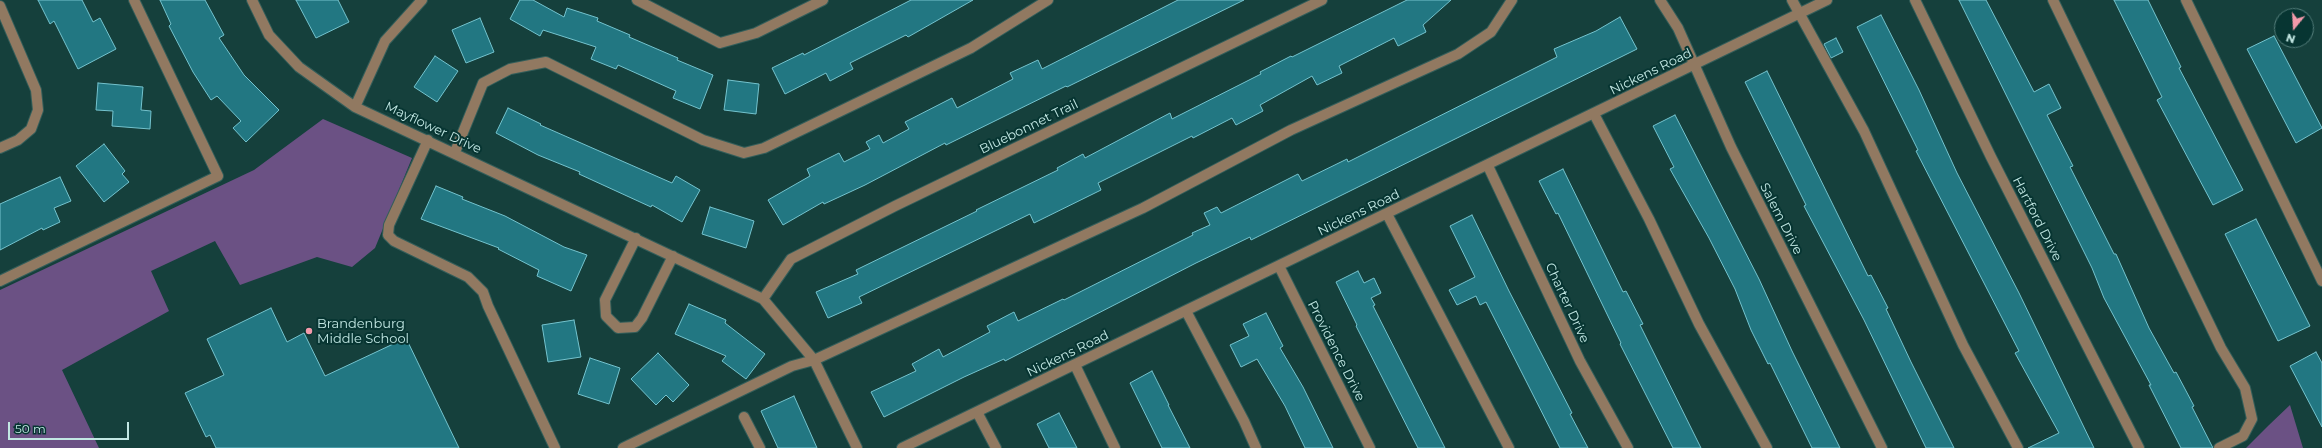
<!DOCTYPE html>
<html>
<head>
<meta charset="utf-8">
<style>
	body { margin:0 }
	#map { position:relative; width:2322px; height:448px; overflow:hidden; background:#15403c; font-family:Montserrat,sans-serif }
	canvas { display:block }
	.north { position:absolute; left:2274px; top:8px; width:40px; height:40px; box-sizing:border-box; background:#073532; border:1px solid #527c79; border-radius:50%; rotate:198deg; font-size:11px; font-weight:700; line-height:16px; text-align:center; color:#c2e7e3 }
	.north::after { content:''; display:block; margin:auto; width:14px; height:18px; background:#f39aab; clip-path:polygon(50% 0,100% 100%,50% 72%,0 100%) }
	.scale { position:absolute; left:8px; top:422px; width:121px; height:18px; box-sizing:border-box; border:2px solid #c2e7e3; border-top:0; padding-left:5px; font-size:12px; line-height:14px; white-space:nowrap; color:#c2e7e3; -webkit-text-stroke:3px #073532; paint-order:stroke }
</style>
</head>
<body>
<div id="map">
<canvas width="2322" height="448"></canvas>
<div class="north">N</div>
<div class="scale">50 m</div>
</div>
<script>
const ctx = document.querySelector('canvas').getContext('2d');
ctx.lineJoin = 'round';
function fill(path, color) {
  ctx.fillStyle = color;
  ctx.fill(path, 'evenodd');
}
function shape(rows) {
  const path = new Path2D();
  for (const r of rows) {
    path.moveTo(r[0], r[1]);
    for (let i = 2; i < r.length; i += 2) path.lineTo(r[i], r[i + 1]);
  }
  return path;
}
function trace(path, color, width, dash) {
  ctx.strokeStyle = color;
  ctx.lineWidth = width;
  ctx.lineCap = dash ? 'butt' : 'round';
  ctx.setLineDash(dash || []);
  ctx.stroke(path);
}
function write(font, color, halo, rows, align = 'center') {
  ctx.font = font + ' Montserrat,sans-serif';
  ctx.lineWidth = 4;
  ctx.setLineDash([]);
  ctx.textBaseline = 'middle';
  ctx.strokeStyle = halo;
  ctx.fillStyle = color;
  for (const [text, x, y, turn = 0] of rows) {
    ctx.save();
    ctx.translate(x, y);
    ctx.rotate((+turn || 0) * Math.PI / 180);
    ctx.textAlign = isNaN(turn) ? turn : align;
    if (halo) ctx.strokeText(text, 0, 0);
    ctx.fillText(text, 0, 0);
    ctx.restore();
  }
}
const green = shape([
	[323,119,412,158,375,248,352,267,317,257,240,285,215,241,151,271,169,311,62,370,99,448,0,448,0,290,254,170],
	[2290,405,2303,448,2246,448,2269,425]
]);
const building = shape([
	[38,0,82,0,93,22,100,18,116,49,78,69,54,21,50,24,38,0],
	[160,0,205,0,224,35,219,38,244,75,279,110,246,142,233,128,241,121,217,96,211,100,193,72,169,26,171,24,160,0],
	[296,0,338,0,349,22,316,38,296,0],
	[520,0,533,0,564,17,567,8,598,18,597,21,630,35,629,37,678,58,677,60,713,75,700,109,673,98,676,91,618,65,616,69,591,59,596,47,543,30,540,36,510,19,520,0],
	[911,0,973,0,908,37,906,35,850,63,853,69,830,81,826,73,785,94,772,68,803,53,804,55,911,0],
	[1178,0,1244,0,1067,87,1066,86,946,145,945,143,865,185,824,204,823,202,783,225,768,200,810,176,807,169,839,153,844,162,870,149,866,142,879,135,883,143,909,129,905,122,952,98,957,108,1013,79,1010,73,1038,60,1042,69,1178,0],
	[1407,0,1451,0,1423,25,1426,32,1398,46,1394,38,1339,66,1342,73,1317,85,1312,76,1260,105,1263,111,1236,125,1232,118,1193,138,1192,136,1098,183,1101,190,1034,223,1030,214,859,297,862,303,828,318,816,292,858,274,856,270,977,211,976,210,1058,170,1057,168,1083,154,1085,158,1170,113,1172,119,1261,74,1260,72,1291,56,1292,57,1407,0],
	[1959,0,1986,0,2034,92,2049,84,2061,108,2047,115,2073,166,2070,167,2114,254,2116,254,2149,328,2174,373,2176,372,2194,406,2192,407,2213,448,2181,448,2149,385,2151,385,2104,298,2092,268,1959,0],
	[2114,0,2148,0,2181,67,2179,68,2243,190,2213,205,2157,100,2162,97,2114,0],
	[1881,15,1919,90,1957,173,2019,293,2094,448,2028,448,2059,433,2015,353,2019,351,1916,151,1918,150,1857,27,1881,15],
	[1620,17,1637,49,1251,240,1250,237,1196,263,1005,361,1004,359,964,377,884,417,871,392,916,371,912,364,939,349,943,357,990,332,987,326,1014,312,1018,321,1063,299,1064,300,1193,235,1192,233,1210,225,1204,213,1217,207,1221,213,1298,174,1302,181,1347,159,1348,162,1557,57,1554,49,1596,31,1620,17],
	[480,18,494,52,466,63,452,30,480,18],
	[2274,36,2322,128,2296,143,2247,49,2274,36],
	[1836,38,1843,52,1831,58,1824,44,1836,38],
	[435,56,458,71,437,102,414,87,435,56],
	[1767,71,1868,276,1871,275,1888,308,1886,309,1911,362,1954,448,1926,448,1864,320,1804,206,1806,205,1745,82,1767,71],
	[728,80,759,84,756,114,724,110,728,80],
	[98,83,143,87,141,110,151,111,150,129,112,126,113,111,96,110,98,83],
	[508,108,541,124,540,125,672,183,676,176,700,190,682,222,652,205,651,207,579,174,580,172,538,155,496,133,508,108],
	[1675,115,1759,279,1792,351,1840,448,1812,448,1770,363,1768,364,1751,330,1735,289,1709,238,1670,169,1674,167,1653,126,1675,115],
	[104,144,125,171,122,174,129,182,104,202,76,166,104,144],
	[1563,169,1623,292,1626,291,1643,324,1640,325,1701,448,1673,448,1620,344,1621,343,1558,213,1556,214,1539,181,1563,169],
	[60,177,71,201,54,208,60,222,43,230,42,228,0,250,0,204,60,177],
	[436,186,463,197,462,199,505,216,564,247,587,255,571,291,537,276,539,270,498,249,499,248,421,219,436,186],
	[710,207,754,221,746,248,702,234,710,207],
	[1472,215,1509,291,1572,413,1570,414,1588,448,1560,448,1486,302,1480,305,1476,296,1457,305,1449,290,1475,277,1450,226,1472,215],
	[2256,219,2310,326,2278,341,2225,234,2256,219],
	[1358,271,1364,283,1374,278,1381,293,1371,298,1375,305,1373,306,1445,448,1418,448,1356,326,1357,325,1336,282,1358,271],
	[689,304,726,320,725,323,765,354,746,379,722,361,726,356,675,334,689,304],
	[271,308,287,342,304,333,325,376,406,338,459,448,216,448,210,435,206,437,185,393,224,375,207,339,271,308],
	[1266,313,1283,346,1280,348,1303,387,1333,448,1305,448,1285,406,1257,359,1241,367,1230,345,1249,336,1243,324,1266,313],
	[574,320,581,357,548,362,542,325,574,320],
	[2316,352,2322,363,2322,427,2290,366,2316,352],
	[658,353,689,385,673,402,666,395,656,405,631,379,658,353],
	[590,358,620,368,609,404,578,394,590,358],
	[1152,371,1169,405,1168,405,1190,448,1162,448,1130,383,1152,371],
	[794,396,817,448,778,448,761,411,794,396],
	[1059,413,1077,448,1049,448,1037,424,1059,413]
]);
const minor = shape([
	[252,0,269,35,299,67,355,107,763,299,814,360,857,448],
	[637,0,720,43,756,33,823,0],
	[1660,0,1678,28,1731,147,1882,448],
	[1792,0,1864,131,1963,345,2018,448],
	[1915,0,1991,157,2139,448],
	[2053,0,2221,348,2245,388,2252,419,2243,436,2219,448],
	[2186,0,2322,281],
	[0,6,36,90,38,110,31,129,18,140,0,148],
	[355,107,385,41,422,0],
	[1594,114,1649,219,1699,324,1767,448],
	[428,140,389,225,388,235,394,241,468,277,483,292,488,306,555,448],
	[455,152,483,83,510,69,546,62,703,140,744,153,764,148,971,48,1048,0],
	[1488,166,1580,361,1628,448],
	[1387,214,1509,448],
	[636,238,605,300,606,316,618,328,635,327,642,318,673,256],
	[1279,266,1370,448],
	[0,281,218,176,134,0],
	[763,299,791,259,895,206,1322,0],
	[1186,311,1244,421,1256,448],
	[1075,365,1115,448],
	[977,412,996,448],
	[744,417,760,448],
	[623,448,792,366,814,360,1143,208,1291,130,1458,54,1491,32,1512,0],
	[902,448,1827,0]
]);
const markers = [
	[309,331,4,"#f39aab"]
];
const streetNames = [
	["Nickens Road",1651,72,-26],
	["Bluebonnet Trail",1029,127,-26],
	["Mayflower Drive",433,128,25],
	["Nickens Road",1359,213,-26],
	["Salem Drive",1781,219,63],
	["Hartford Drive",2037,219,63],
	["Charter Drive",1567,303,65],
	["Providence Drive",1336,351,63],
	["Nickens Road",1068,354,-26]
];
const poiNames = [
	["Brandenburg",317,324],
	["Middle School",317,339]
];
fill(green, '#6b5184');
fill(building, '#227782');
trace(building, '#74c3ce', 1);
trace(minor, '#345e5a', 12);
trace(minor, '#917961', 10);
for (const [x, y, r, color] of markers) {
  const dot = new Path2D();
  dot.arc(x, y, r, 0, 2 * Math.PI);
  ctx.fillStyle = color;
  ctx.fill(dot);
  trace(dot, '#073532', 1.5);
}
write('13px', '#c2e7e3', '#073532', streetNames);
write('13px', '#c2e7e3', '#073532', poiNames, 'left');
</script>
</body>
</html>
